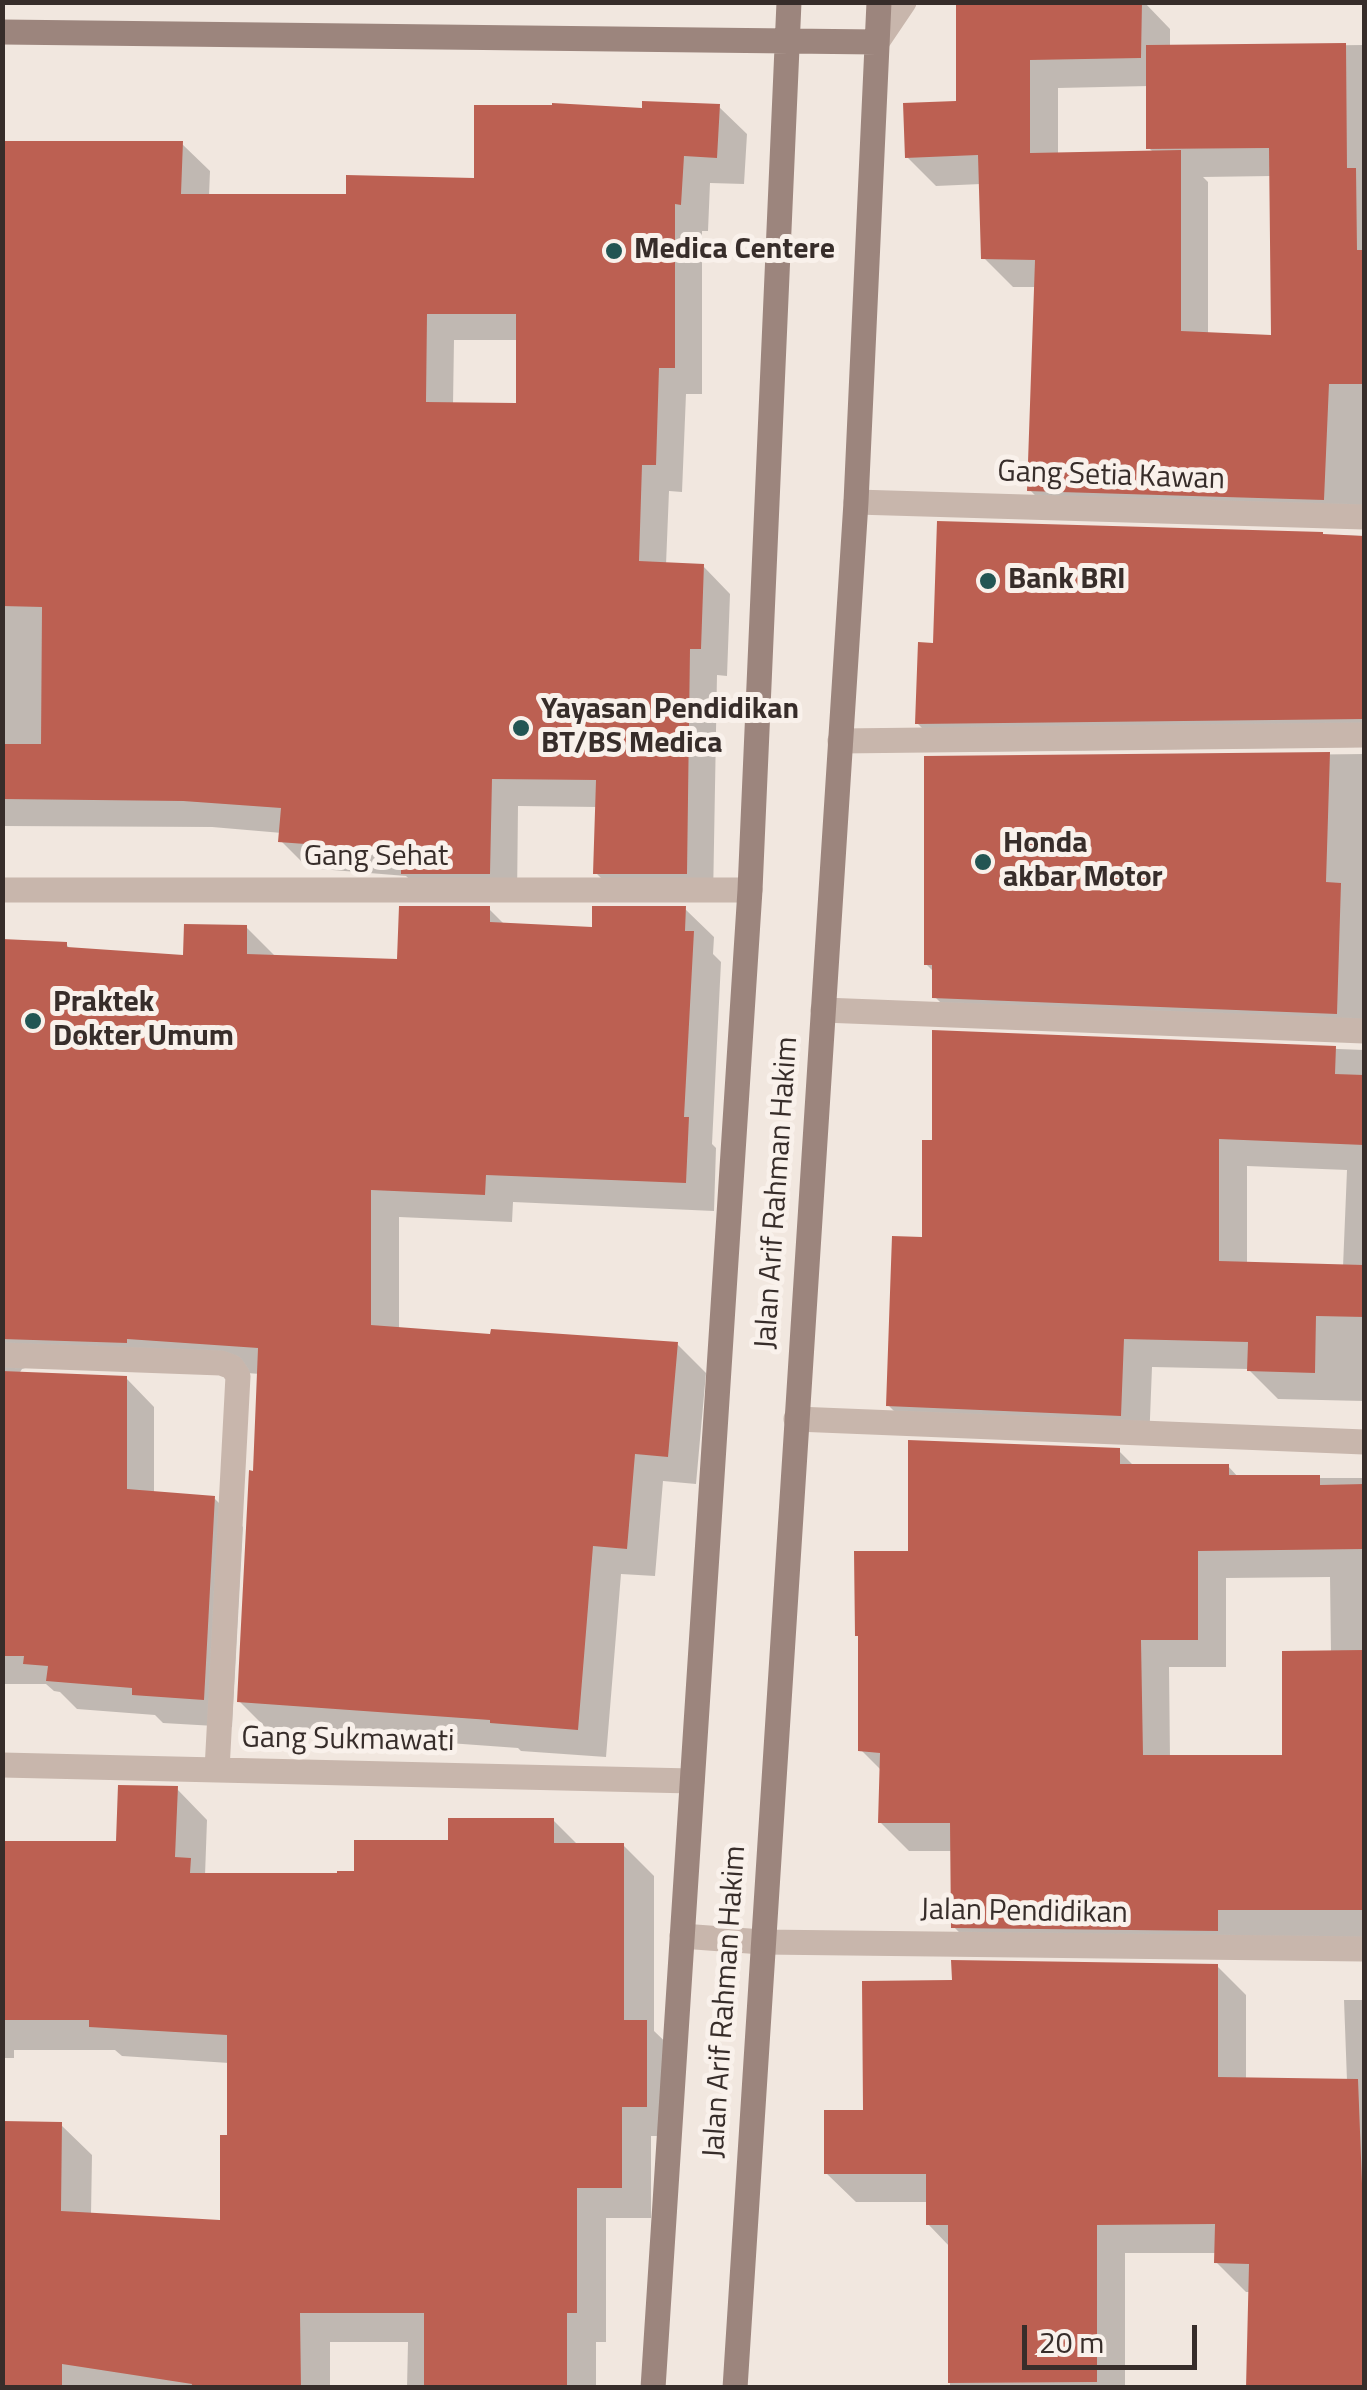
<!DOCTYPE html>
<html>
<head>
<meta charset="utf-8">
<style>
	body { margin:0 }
	#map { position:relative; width:1367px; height:2390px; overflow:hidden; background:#f1e7df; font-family:"Titillium Web",sans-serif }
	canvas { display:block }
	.frame { position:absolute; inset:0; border:5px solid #372d2a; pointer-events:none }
	.scale { position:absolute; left:1022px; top:2325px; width:175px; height:45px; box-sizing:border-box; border:5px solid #372d2a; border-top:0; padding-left:12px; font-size:30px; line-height:35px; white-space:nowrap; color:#372d2a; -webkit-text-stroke:8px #f9f1eb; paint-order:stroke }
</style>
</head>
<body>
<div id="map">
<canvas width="1367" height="2390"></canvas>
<div class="frame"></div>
<div class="scale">20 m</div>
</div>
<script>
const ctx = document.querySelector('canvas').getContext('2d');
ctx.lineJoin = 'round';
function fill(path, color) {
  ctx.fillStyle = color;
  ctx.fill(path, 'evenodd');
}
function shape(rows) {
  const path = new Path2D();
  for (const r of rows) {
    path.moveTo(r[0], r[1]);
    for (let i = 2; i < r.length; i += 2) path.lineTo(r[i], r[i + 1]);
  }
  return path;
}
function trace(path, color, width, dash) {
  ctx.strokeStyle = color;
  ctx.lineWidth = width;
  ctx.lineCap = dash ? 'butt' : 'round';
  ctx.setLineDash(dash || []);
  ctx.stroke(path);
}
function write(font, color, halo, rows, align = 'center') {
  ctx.font = font + ' "Titillium Web",sans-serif';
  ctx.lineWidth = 10;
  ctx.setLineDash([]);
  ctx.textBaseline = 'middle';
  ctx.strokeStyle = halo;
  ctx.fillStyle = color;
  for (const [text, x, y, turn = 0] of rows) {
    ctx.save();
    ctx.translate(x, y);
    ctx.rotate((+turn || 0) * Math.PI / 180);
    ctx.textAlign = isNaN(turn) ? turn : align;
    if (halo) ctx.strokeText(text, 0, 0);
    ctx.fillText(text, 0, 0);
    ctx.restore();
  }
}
const shadow = shape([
	[1074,2,1144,2,1170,29,1170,47,1364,45,1364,528,1058,519,1030,490,1037,287,1013,287,984,258,981,184,936,186,907,157,958,104],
	[1149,86,1149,148,1154,153,1058,155,1058,88],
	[1272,176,1273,337,1208,335,1208,182,1203,177],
	[719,107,747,134,744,184,710,183,708,231,702,231,702,394,686,394,682,492,669,491,666,565,703,566,730,594,727,676,717,675,713,900,623,900,596,873,597,807,518,806,517,900,431,900,406,876,308,868,281,841,282,833,212,827,2,826,2,144,182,144,210,171,209,196,348,196,476,181,644,110],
	[454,340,518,340,518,406,453,405],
	[939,523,1364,536,1364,747,946,752,917,723,936,645],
	[1364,754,1364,1041,964,1026,935,997,935,973,926,964,926,759],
	[489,909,505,925,594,929,685,909,714,937,713,954,721,962,712,1144,716,1148,714,1211,513,1202,512,1222,399,1217,399,1330,677,1344,706,1373,696,1484,663,1481,655,1576,621,1574,606,1757,521,1751,518,1748,268,1730,239,1701,256,1474,260,1374,154,1366,32,1366,22,1369,19,1374,126,1378,154,1407,154,1494,214,1498,243,1527,232,1727,163,1723,155,1715,77,1709,60,1692,54,1691,46,1684,2,1684,2,941,66,944,71,950,185,958,246,927,275,956,399,962],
	[935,1033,1364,1050,1364,1401,1278,1399,1248,1369,1152,1367,1149,1444,917,1434,888,1405,924,1240,935,1142],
	[1247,1166,1347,1170,1343,1267,1247,1264],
	[1119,1451,1134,1466,1228,1466,1239,1478,1364,1478,1364,1938,982,1956,954,1927,953,1851,909,1851,880,1822,882,1771,861,1750,910,1553],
	[1330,1577,1331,1653,1285,1758,1170,1758,1169,1667,1226,1667,1226,1578],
	[177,1789,207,1820,205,1876,356,1874,450,1842,553,1820,578,1845,623,1845,654,1876,654,2031,677,2053,677,2136,651,2136,651,2218,606,2218,606,2342,596,2342,596,2388,407,2388,408,2342,330,2342,330,2388,2,2388,61,2125,92,2155,91,2215,223,2222,229,2137,229,2063,122,2056,115,2050,14,2050,14,2058,2,2058,2,1843,118,1843],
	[1217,1966,1246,1995,1246,2079,1347,2081,1344,2000,1364,2000,1364,2388,1249,2388,1251,2292,1246,2292,1216,2262,1217,2253,1125,2253,1125,2388,950,2388,950,2247,928,2224,928,2202,856,2202,826,2173,954,1983]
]);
const building = shape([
	[956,2,1142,2,1141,58,1030,60,1030,153,1181,150,1181,331,1271,335,1269,148,1146,149,1146,45,1346,43,1347,168,1356,168,1357,250,1364,250,1364,384,1329,384,1324,500,1027,491,1035,260,981,259,978,155,905,158,903,103,956,101],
	[642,101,720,104,717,158,684,156,681,205,675,204,675,368,659,368,656,465,642,465,639,561,704,564,701,649,690,649,687,874,593,874,596,780,492,779,490,874,401,874,401,851,278,842,281,808,183,801,2,799,2,744,41,744,42,607,2,606,2,141,183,141,181,194,346,194,346,175,474,178,474,105,552,105,552,103,642,108],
	[427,314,516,314,516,403,426,402],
	[937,521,1323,532,1323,534,1364,536,1364,719,915,724,918,642,933,643],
	[1330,752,1326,882,1341,883,1337,1014,932,998,932,965,924,965,924,756],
	[399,906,490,906,490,922,592,927,592,906,686,906,685,931,694,931,684,1117,689,1117,686,1183,486,1175,485,1195,371,1190,371,1325,490,1334,491,1329,678,1342,668,1457,635,1454,627,1549,593,1546,578,1730,490,1723,490,1720,237,1702,249,1470,253,1471,258,1348,127,1339,127,1343,2,1339,2,939,67,942,67,947,183,955,184,924,247,925,247,954,397,959],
	[932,1030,1336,1046,1335,1074,1364,1075,1364,1145,1219,1139,1219,1261,1364,1265,1364,1317,1316,1316,1315,1373,1247,1371,1248,1342,1124,1339,1121,1416,886,1406,892,1236,922,1237,922,1140,932,1140],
	[2,1371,127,1376,127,1489,215,1496,204,1700,132,1695,132,1688,46,1681,48,1666,23,1664,24,1656,2,1656],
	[908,1440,1120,1448,1120,1464,1229,1464,1229,1475,1320,1475,1320,1485,1364,1484,1364,1549,1198,1551,1198,1640,1141,1640,1143,1755,1282,1755,1282,1651,1364,1650,1364,1910,1218,1910,1218,1931,951,1928,950,1823,878,1823,880,1753,858,1751,858,1636,855,1636,854,1551,908,1551],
	[118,1785,178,1786,175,1857,191,1858,190,1873,337,1873,337,1871,354,1871,354,1840,448,1840,448,1818,554,1818,554,1843,624,1843,624,2020,647,2020,647,2107,622,2107,622,2188,577,2188,577,2313,567,2313,567,2386,424,2386,424,2313,300,2313,301,2388,191,2388,192,2384,62,2364,62,2388,2,2388,2,2121,62,2122,61,2211,220,2220,220,2135,227,2135,227,2035,89,2027,89,2020,2,2020,2,1841,116,1841],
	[951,1960,1218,1964,1218,2077,1358,2079,1364,2236,1364,2388,1246,2388,1249,2264,1214,2263,1215,2224,1097,2225,1097,2382,948,2383,948,2225,926,2225,926,2174,824,2174,824,2110,863,2110,862,1981,952,1980]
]);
const street = shape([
	[877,42,904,2],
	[856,502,1364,517],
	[840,741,1364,735],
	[2,890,750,890],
	[823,1010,1364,1031],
	[2,1355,221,1363,232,1367,238,1376,217,1770],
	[796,1419,1364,1442],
	[2,1765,692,1781],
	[682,1936,762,1942,1364,1949]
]);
const secondary = shape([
	[2,32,877,42],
	[653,2388,750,890,789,2],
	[735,2388,856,502,879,2]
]);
const markers = [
	[614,251,10,"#235553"],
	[988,581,10,"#235553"],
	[521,728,10,"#235553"],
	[983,862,10,"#235553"],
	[33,1021,10,"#235553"]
];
const poiNames = [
	["Medica Centere",634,251],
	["Bank BRI",1008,581],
	["Yayasan Pendidikan",541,711],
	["BT/BS Medica",541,745],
	["Honda",1003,845],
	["akbar Motor",1003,879],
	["Praktek",53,1004],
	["Dokter Umum",53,1038]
];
const streetNames = [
	["Gang Setia Kawan",1111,477,2],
	["Gang Sehat",376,858],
	["Jalan Arif Rahman Hakim",778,1193,-86],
	["Gang Sukmawati",348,1741,1],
	["Jalan Pendidikan",1024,1913,1],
	["Jalan Arif Rahman Hakim",726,2002,-86]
];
fill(shadow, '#0003');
fill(building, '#bc6052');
trace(street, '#c8b6ac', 25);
trace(secondary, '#9c857d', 25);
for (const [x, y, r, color] of markers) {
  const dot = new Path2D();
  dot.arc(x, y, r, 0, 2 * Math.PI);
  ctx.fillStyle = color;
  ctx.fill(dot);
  trace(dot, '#f9f1eb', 4);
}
write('bold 30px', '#372d2a', '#f9f1eb', poiNames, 'left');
write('30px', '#372d2a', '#f9f1eb', streetNames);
</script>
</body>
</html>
